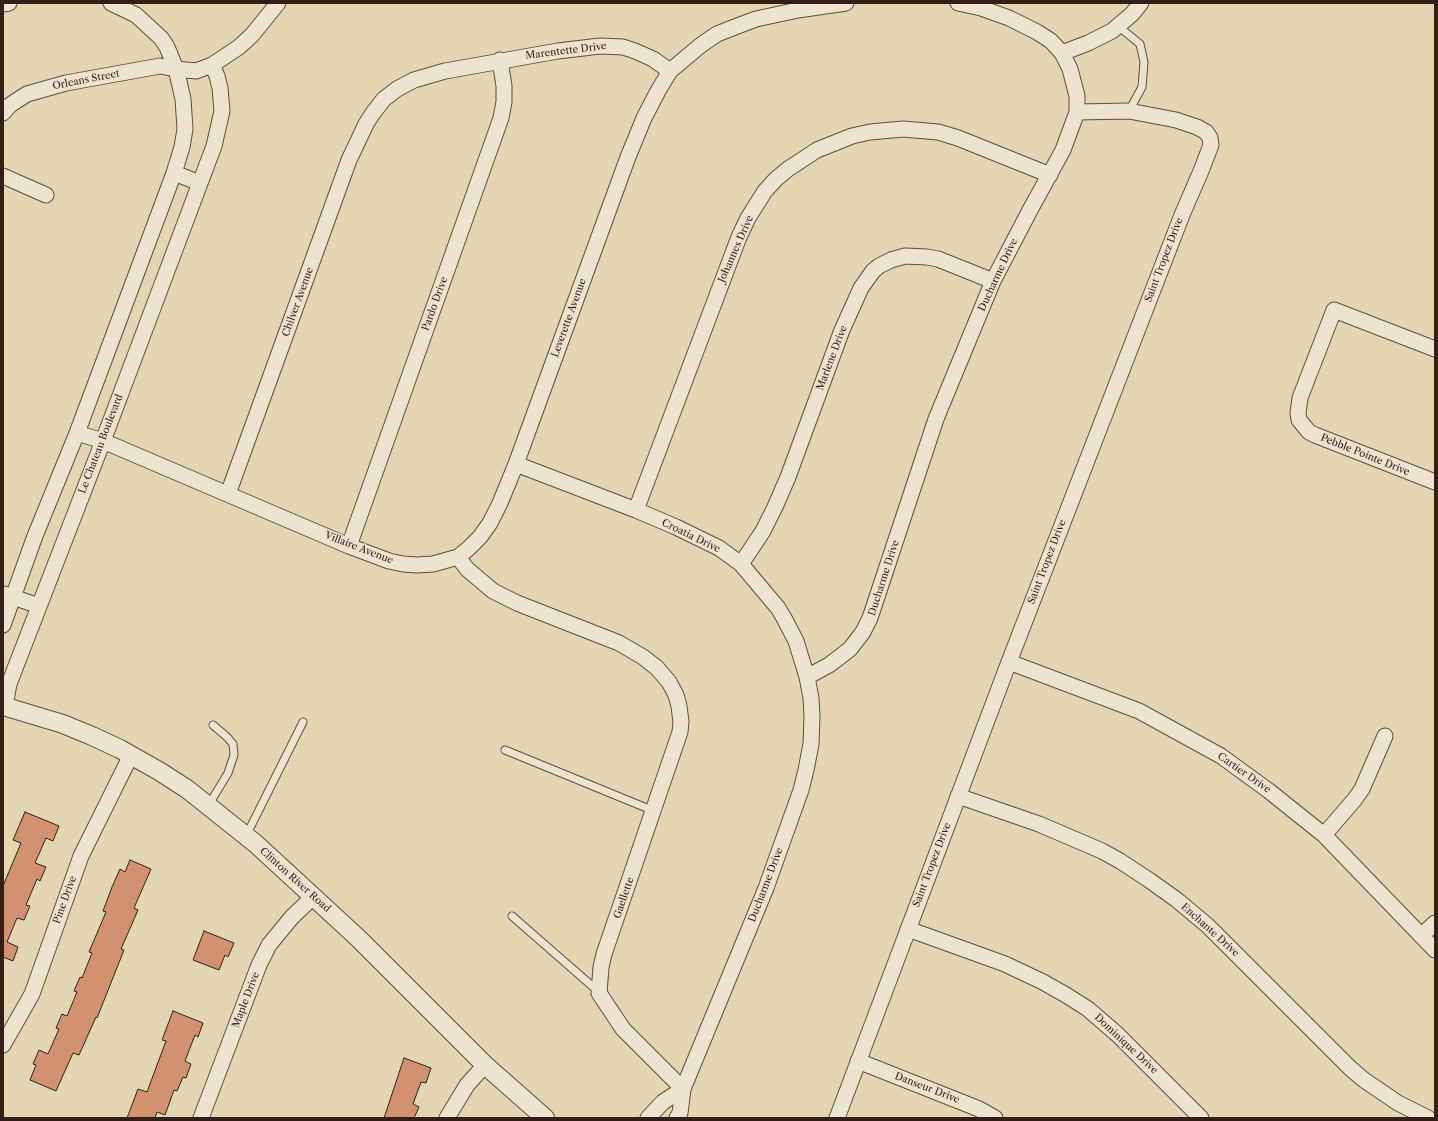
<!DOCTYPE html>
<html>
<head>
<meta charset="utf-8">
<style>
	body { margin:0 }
	#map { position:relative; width:1438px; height:1121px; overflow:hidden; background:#e3d6b3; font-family:"Libre Caslon Text",serif }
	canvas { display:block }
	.frame { position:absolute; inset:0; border:4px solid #331f17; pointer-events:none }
</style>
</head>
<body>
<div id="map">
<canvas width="1438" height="1121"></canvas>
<div class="frame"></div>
</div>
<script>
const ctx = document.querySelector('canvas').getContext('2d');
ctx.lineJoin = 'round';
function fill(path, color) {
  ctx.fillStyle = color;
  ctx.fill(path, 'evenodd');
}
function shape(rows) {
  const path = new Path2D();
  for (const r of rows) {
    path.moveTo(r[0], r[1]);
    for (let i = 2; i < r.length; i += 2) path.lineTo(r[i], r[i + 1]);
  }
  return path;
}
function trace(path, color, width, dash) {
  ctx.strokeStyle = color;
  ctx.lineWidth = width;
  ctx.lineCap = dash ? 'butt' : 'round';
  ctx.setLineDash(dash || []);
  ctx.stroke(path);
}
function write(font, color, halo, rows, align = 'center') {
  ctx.font = font + ' "Libre Caslon Text",serif';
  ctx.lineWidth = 3;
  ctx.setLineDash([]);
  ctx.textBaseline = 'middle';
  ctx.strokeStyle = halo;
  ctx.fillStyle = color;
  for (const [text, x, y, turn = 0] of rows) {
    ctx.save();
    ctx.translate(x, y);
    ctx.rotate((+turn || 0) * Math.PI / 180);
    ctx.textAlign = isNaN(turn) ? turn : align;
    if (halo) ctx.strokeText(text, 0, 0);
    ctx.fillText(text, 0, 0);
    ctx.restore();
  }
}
const building = shape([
	[25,812,59,826,53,841,46,838,35,863,46,867,40,881,37,879,26,905,30,906,24,920,17,918,7,942,18,947,13,961,3,957,3,886,21,843,13,840,25,812],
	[130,860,151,869,134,908,138,910,121,949,124,950,97,1018,96,1017,79,1055,73,1053,56,1091,30,1080,36,1065,33,1064,39,1050,48,1054,59,1029,56,1028,62,1014,67,1016,77,992,74,991,80,977,82,978,92,953,89,952,106,912,103,911,112,887,120,869,125,872,130,860],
	[204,931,234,943,228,957,225,955,219,970,193,960,204,931],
	[173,1011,203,1023,198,1037,195,1035,185,1061,191,1064,186,1078,183,1077,177,1091,174,1090,165,1115,157,1112,155,1118,127,1118,138,1089,147,1092,166,1041,162,1040,173,1011],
	[404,1058,431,1068,426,1083,421,1082,413,1104,419,1107,414,1118,384,1118,404,1058]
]);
const service = shape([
	[1118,26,1140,44,1144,62,1142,87,1129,111],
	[505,750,654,811],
	[208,806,228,773,234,755,233,744,227,737,213,725],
	[246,836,303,722],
	[512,916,599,992]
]);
const minor = shape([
	[3,4,9,3],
	[1062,53,1088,43,1112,31,1132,14,1141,3],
	[3,113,10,105,27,94,66,83,160,66,176,69,196,71,212,65,239,47,252,35,278,3],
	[174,173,200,183],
	[3,176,46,195],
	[1435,349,1334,310,1300,398,1298,413,1299,420,1309,432,1315,435,1435,482],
	[77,433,103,441,349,546,389,561,403,564,417,565,433,564,458,557,467,569,493,591,517,603,619,643,643,657,657,668,669,682,676,695,679,706,681,722,680,732,604,954,601,967,599,993,623,1029,683,1089],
	[516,464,636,510,676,527,719,548,741,564,778,608,784,618,796,641,807,677,811,698,812,717,811,744,806,770,801,790,766,888,683,1089,680,1113,677,1118],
	[228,494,349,160,366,124,373,113,384,99,397,89,414,80,445,71,558,51,600,46,623,47,635,51,653,59,670,71],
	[636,510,739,237,748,218,765,191,776,179,788,169,817,150,852,136,870,132,903,129,938,132,958,138,1050,175],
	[349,546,501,118,504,102,504,86,500,60],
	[458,557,469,548,480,537,490,523,500,503,516,464,628,157,644,118,658,91,670,71,701,45,717,34,740,25,756,19,798,10,846,3],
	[741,564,763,531,775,507,788,477,842,330,861,288,873,271,879,266,891,260,905,256,927,257,938,259,993,281],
	[4,594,39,606],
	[3,625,35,536,77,433,174,173,182,147,185,129,183,99,176,69,167,47,161,38,136,15,111,3],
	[1009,662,1139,711,1221,756,1269,791,1324,835,1435,950],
	[807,677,829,665,850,649,863,632,870,618,936,419,993,281,1029,212,1063,150,1077,112,1077,96,1070,69,1062,53,1051,41,1037,32,1009,18,981,8,958,3],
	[5,706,9,684,103,441,214,146,222,111,220,88,217,76,212,65],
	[958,796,1039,824,1102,851,1120,861,1149,880,1177,900,1208,926,1350,1068,1364,1080,1398,1103,1428,1118],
	[1324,835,1355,799,1362,789,1385,736],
	[908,929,1005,964,1043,982,1066,995,1088,1009,1118,1035,1201,1118],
	[1421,936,1435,923],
	[3,1045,32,994,81,856,131,755],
	[858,1061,979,1109,995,1118],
	[201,1118,259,965,269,945,292,917,313,897],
	[447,1118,467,1085,485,1065],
	[648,1118,663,1102,683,1089],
	[837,1118,1009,662,1182,215,1201,171,1211,145,1210,138,1206,132,1197,127,1176,120,1129,111,1077,112]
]);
const tertiary = shape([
	[3,706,63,724,92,736,120,749,159,771,187,789,256,844,358,938,485,1065,545,1118]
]);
const streetNames = [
	["Marentette Drive",566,51,-7],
	["Orleans Street",86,80,-11],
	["Johannes Drive",736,249,-66],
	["Saint Tropez Drive",1164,260,-69],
	["Ducharme Drive",998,275,-65],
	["Chilver Avenue",298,302,-70],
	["Pardo Drive",435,304,-70],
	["Leverette Avenue",569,318,-70],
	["Marlene Drive",832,358,-69],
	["Le Chateau Boulevard",101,444,-69],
	["Pebble Pointe Drive",1365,455,22],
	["Croatia Drive",691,536,26],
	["Villaire Avenue",359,548,21],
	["Saint Tropez Drive",1047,562,-69],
	["Ducharme Drive",884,578,-72],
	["Cartier Drive",1244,773,35],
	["Saint Tropez Drive",932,865,-69],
	["Clinton River Road",295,880,42],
	["Ducharme Drive",766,885,-69],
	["Gaellette",624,898,-71],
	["Pine Drive",65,900,-70],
	["Enchante Drive",1210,930,42],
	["Maple Drive",246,1000,-69],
	["Dominique Drive",1126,1044,43],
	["Danseur Drive",927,1088,21]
];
fill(building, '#d29270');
trace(building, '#331f17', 1);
trace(service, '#5f4d3e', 9);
trace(minor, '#5f4d3e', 17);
trace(tertiary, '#5f4d3e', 20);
trace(service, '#ede4ce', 7);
trace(minor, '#ede4ce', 15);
trace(tertiary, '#ede4ce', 18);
write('10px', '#331f17', '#ede4ce', streetNames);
</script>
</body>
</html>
